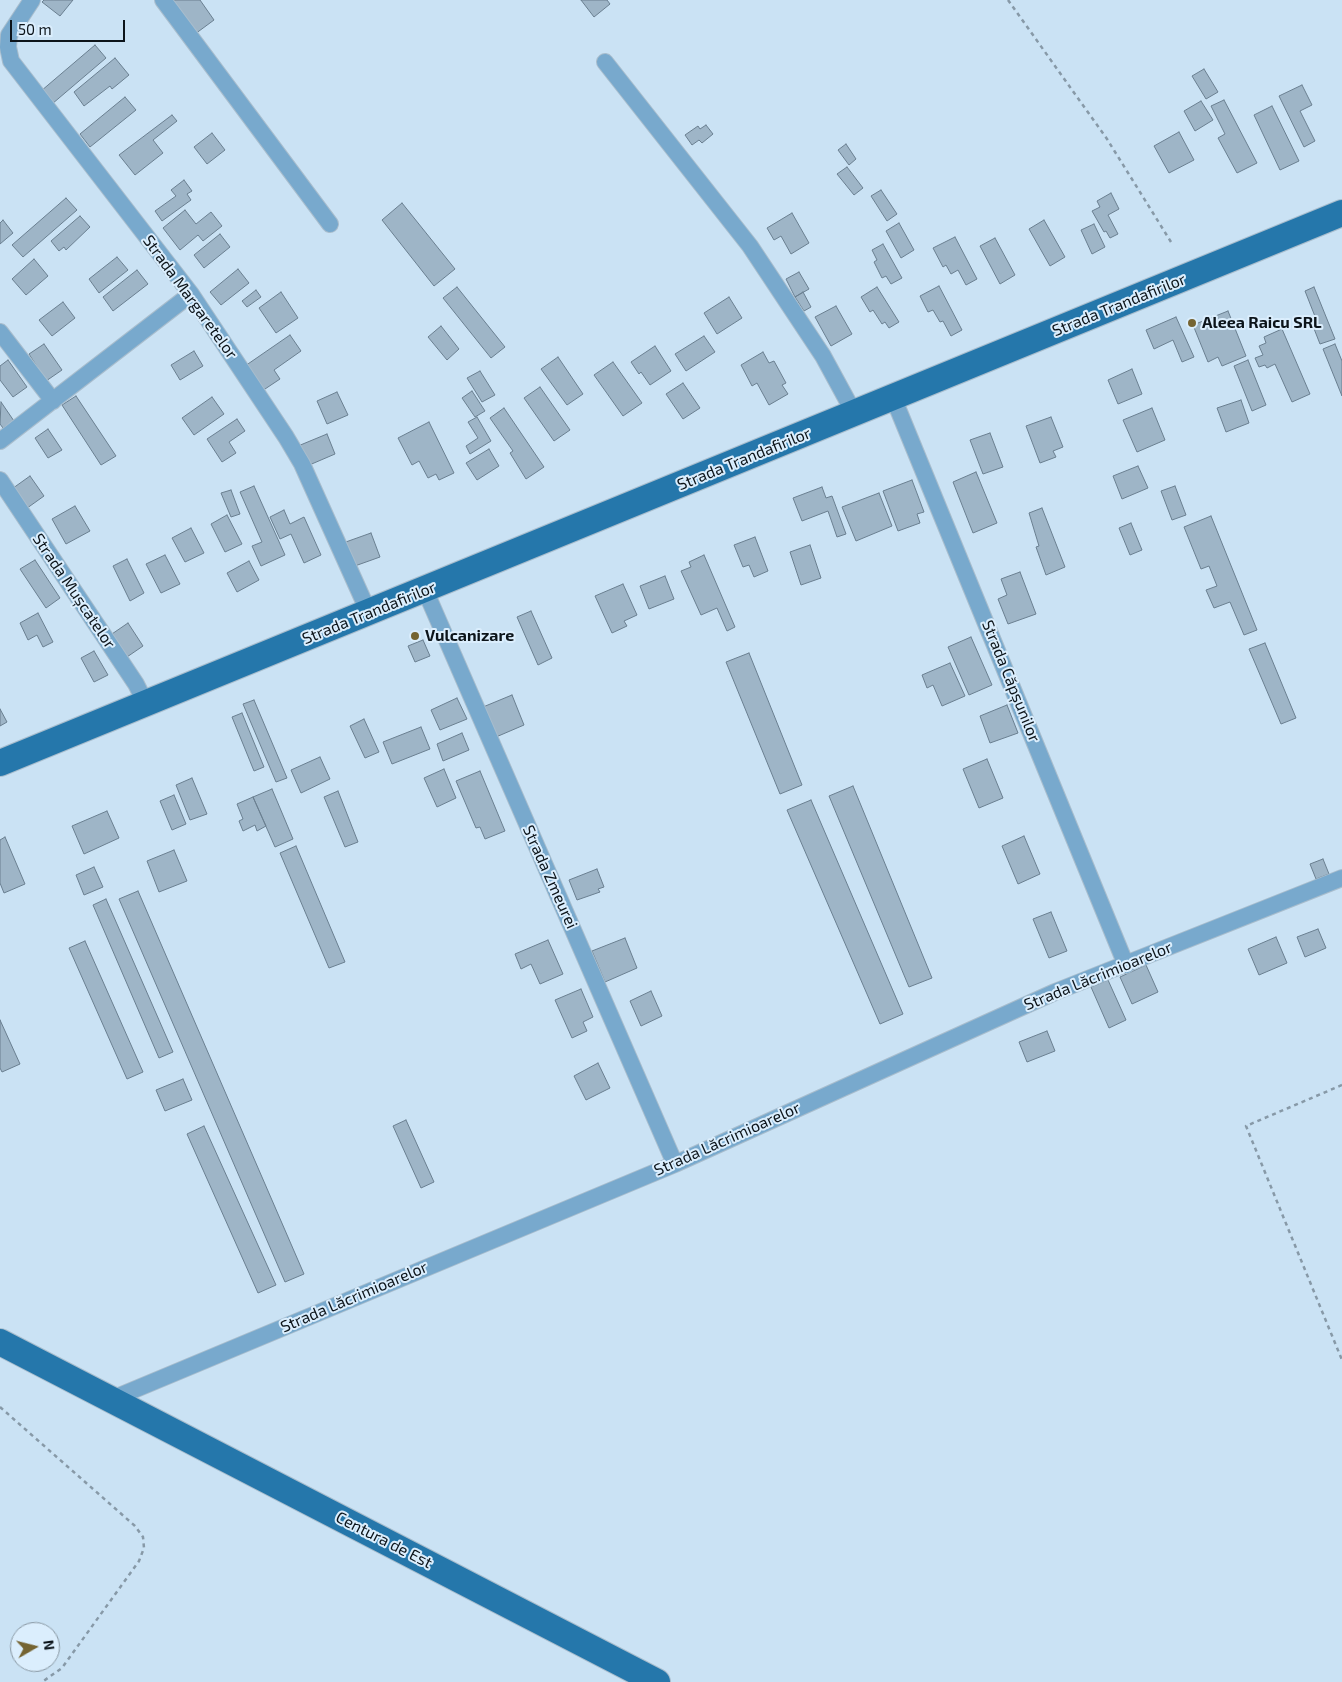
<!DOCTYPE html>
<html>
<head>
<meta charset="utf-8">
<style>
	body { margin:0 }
	#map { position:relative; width:1342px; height:1682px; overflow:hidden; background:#cae2f4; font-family:"Exo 2",sans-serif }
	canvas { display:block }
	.north { position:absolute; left:10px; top:1622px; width:50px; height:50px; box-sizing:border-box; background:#dbeefd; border:1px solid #8897a2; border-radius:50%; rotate:82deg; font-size:14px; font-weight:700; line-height:20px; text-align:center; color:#0c141a }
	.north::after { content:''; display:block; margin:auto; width:18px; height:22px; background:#756432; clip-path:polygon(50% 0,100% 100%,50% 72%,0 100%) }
	.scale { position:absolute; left:10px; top:20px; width:115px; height:22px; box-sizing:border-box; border:2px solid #0c141a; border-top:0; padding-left:6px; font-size:15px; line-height:18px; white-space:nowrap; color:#0c141a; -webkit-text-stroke:4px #dbeefd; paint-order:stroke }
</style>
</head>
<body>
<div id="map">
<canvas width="1342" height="1682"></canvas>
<div class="north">N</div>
<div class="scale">50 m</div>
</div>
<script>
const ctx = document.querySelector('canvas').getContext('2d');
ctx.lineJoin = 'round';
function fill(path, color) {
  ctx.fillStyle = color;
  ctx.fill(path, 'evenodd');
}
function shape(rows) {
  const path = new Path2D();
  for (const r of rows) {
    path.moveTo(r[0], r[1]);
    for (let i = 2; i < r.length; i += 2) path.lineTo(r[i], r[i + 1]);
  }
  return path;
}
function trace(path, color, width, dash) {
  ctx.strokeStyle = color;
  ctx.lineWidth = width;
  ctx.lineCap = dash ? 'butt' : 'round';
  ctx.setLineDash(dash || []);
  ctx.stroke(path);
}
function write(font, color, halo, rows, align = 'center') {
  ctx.font = font + ' "Exo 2",sans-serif';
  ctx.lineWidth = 4;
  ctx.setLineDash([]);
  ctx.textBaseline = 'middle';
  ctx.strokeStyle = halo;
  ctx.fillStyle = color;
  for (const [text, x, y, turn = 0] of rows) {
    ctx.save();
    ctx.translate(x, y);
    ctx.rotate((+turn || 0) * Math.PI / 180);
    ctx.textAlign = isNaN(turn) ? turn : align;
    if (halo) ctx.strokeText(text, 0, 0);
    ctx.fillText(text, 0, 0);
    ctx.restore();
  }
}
const building = shape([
	[44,0,73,0,60,16,42,2,44,0],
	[175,0,200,0,214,20,195,34,172,2,175,0],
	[581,0,607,0,610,4,594,17,581,0],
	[95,45,106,58,52,104,41,91,95,45],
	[115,58,129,75,112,89,110,86,84,106,74,92,115,58],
	[1204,69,1218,92,1206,99,1192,76,1204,69],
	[1302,85,1312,105,1300,111,1315,141,1304,147,1279,96,1302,85],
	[125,97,136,110,90,147,80,134,125,97],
	[1224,100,1257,163,1237,173,1218,138,1225,134,1211,106,1224,100],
	[1201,101,1213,120,1195,131,1184,111,1201,101],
	[1272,106,1299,161,1280,170,1254,115,1272,106],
	[172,115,177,121,153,140,163,153,135,175,119,155,172,115],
	[706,125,713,134,702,143,699,140,692,145,685,135,698,126,700,129,706,125],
	[1179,132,1194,160,1169,173,1154,146,1179,132],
	[212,133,225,150,207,164,194,147,212,133],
	[846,144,856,159,849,165,838,150,846,144],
	[847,167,863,188,854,195,837,174,847,167],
	[184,180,192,191,187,194,191,200,162,221,155,211,176,196,171,190,184,180],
	[881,190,897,214,887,221,871,196,881,190],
	[1111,193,1119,209,1108,215,1118,234,1110,238,1106,231,1104,232,1092,211,1100,207,1097,201,1111,193],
	[66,198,77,210,23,257,12,245,66,198],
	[402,203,455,269,434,286,382,220,402,203],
	[185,210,196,224,211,212,222,226,203,241,198,235,180,250,163,228,185,210],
	[792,213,809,243,791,254,781,236,774,240,767,228,792,213],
	[80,216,90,227,66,250,64,247,59,251,51,241,80,216],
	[3,220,13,233,0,244,0,223,3,220],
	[1044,220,1065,257,1050,266,1029,229,1044,220],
	[899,223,914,250,901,258,886,231,899,223],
	[1094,224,1105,247,1092,254,1081,230,1094,224],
	[220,234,230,247,204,268,194,255,220,234],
	[955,237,977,279,966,285,958,270,951,274,946,265,943,267,933,248,955,237],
	[995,238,1015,275,1000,284,980,246,995,238],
	[883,244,902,278,891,284,886,276,882,278,874,262,877,260,872,250,883,244],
	[117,257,128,270,99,293,89,279,117,257],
	[34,259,48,276,26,295,12,279,34,259],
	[238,269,249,283,221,305,210,292,238,269],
	[137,270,148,284,113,311,103,297,137,270],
	[799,272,809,289,795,297,786,279,799,272],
	[939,286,962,330,951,336,943,321,940,322,933,310,928,312,920,296,939,286],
	[457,287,505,347,491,358,443,298,457,287],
	[877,287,899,322,889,328,885,322,882,324,873,310,870,312,861,297,877,287],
	[1314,287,1335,339,1320,344,1311,321,1316,319,1305,291,1314,287],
	[256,290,261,297,247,307,242,301,256,290],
	[281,292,298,318,276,333,259,308,281,292],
	[803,292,811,307,804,311,795,297,803,292],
	[729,297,742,318,717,334,704,313,729,297],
	[63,302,75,318,52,336,39,320,63,302],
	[836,306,852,334,831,346,815,317,836,306],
	[1228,311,1246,356,1222,366,1218,357,1208,362,1193,325,1228,311],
	[1176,317,1194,357,1182,362,1173,340,1154,349,1146,330,1176,317],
	[441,326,459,349,447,360,428,337,441,326],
	[1282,329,1310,394,1292,402,1275,364,1267,368,1265,365,1259,367,1255,358,1263,355,1259,346,1266,343,1264,337,1282,329],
	[290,335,301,351,274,370,280,379,262,391,245,366,290,335],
	[704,336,715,352,686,371,675,354,704,336],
	[44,344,62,370,46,381,29,354,44,344],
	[1335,344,1342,361,1342,396,1323,349,1335,344],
	[655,346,671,371,650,385,641,372,639,374,631,362,655,346],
	[194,351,203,366,180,380,171,365,194,351],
	[763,352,769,363,774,361,786,383,782,385,788,394,769,405,757,383,752,386,741,365,763,352],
	[558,357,583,394,567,405,541,369,558,357],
	[8,360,27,387,13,397,0,380,0,366,8,360],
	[1248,360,1266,405,1252,411,1234,366,1248,360],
	[613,362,642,403,623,416,594,375,613,362],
	[1132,369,1142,394,1118,404,1108,380,1132,369],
	[480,371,495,395,482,402,467,378,480,371],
	[683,383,700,408,683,419,666,394,683,383],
	[540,387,570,430,554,441,524,398,540,387],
	[472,391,485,411,475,417,462,398,472,391],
	[337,392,348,415,327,424,317,401,337,392],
	[76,396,116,456,101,465,62,405,76,396],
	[212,397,224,414,194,435,182,418,212,397],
	[1241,400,1249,423,1226,432,1217,408,1241,400],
	[1,402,14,421,3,428,0,424,1,402],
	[504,408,544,467,526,479,510,453,513,451,490,418,504,408],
	[1152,408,1165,440,1137,452,1123,420,1152,408],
	[477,417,491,441,470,454,466,446,478,438,468,422,477,417],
	[1051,417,1063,447,1053,451,1056,457,1040,463,1026,426,1051,417],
	[237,419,245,431,229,442,236,453,222,462,207,439,237,419],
	[429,422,454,473,439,480,436,474,428,478,419,461,412,465,398,438,429,422],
	[48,429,62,450,48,458,35,438,48,429],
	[990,433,1003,467,983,474,970,440,990,433],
	[327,434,335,454,307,466,298,446,327,434],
	[489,449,499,466,477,480,466,463,489,449],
	[1138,466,1148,488,1122,499,1113,476,1138,466],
	[976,472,997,523,973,533,953,482,976,472],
	[30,476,44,496,23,511,9,491,30,476],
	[912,480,924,512,917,514,920,523,898,531,883,491,912,480],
	[254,486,285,555,261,566,252,546,262,542,240,492,254,486],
	[1175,486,1186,515,1172,520,1161,491,1175,486],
	[822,487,826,498,832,496,846,534,837,537,828,511,802,521,793,498,822,487],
	[231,490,240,514,231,517,221,493,231,490],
	[879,493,892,526,856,541,842,507,879,493],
	[75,506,90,531,66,544,52,519,75,506],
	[1042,508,1065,567,1046,575,1036,547,1039,546,1029,513,1042,508],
	[284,510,290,524,304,517,321,555,304,563,291,534,280,539,270,517,284,510],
	[227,515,242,544,225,552,211,524,227,515],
	[1211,516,1257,630,1244,635,1230,602,1214,608,1206,590,1217,586,1209,566,1201,569,1184,527,1211,516],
	[1131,523,1142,550,1130,555,1119,528,1131,523],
	[191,528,204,553,185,562,172,538,191,528],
	[371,533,380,557,352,567,343,543,371,533],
	[755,537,768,571,754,577,749,565,743,567,734,545,755,537],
	[810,545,821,578,801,585,790,552,810,545],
	[165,555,180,584,161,593,146,564,165,555],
	[704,555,735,627,727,631,717,608,701,615,681,571,691,567,689,562,704,555],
	[127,559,144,593,130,601,113,566,127,559],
	[35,560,60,598,46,608,20,569,35,560],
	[249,561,259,580,237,592,227,573,249,561],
	[1020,572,1036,614,1008,624,998,599,1007,595,1001,579,1020,572],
	[665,576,674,599,649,609,640,586,665,576],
	[623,584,637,615,624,621,627,626,612,633,595,596,623,584],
	[531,611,552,658,538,665,517,617,531,611],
	[38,613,53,642,43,647,37,635,28,640,20,623,38,613],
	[128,623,143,646,124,659,109,636,128,623],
	[971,637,992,685,969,695,948,647,971,637],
	[423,640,430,656,415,662,408,646,423,640],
	[1265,643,1296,718,1281,724,1249,649,1265,643],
	[94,651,108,675,94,682,81,658,94,651],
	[749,653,802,785,780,794,726,662,749,653],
	[950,663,965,696,942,706,933,685,927,688,922,675,950,663],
	[512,695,524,725,496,737,483,707,512,695],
	[457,698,467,719,440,730,431,710,457,698],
	[254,700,287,778,276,782,243,704,254,700],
	[1007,705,1018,733,990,743,980,716,1007,705],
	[0,709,7,722,0,726,0,709],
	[242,713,264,767,254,771,232,717,242,713],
	[364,719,379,752,365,758,350,726,364,719],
	[421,727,430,749,392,764,383,742,421,727],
	[462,733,469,750,443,761,437,744,462,733],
	[320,757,330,779,301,793,291,770,320,757],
	[987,759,1003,798,979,808,963,769,987,759],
	[444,769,456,798,437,807,424,778,444,769],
	[480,771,505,831,485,839,480,827,476,828,456,781,480,771],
	[192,778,207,814,190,820,176,785,192,778],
	[853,786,932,978,909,987,829,796,853,786],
	[272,789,293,839,275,847,253,797,272,789],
	[338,791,358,842,345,847,324,797,338,791],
	[174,795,186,824,172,830,160,801,174,795],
	[253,797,266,826,257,831,255,825,243,831,239,821,243,819,237,804,253,797],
	[811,800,903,1014,880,1024,787,810,811,800],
	[107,811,119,838,84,854,72,826,107,811],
	[1024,836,1040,874,1018,884,1002,846,1024,836],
	[5,837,25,884,4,893,0,883,0,840,5,837],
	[296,846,345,962,329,968,280,853,296,846],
	[174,850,187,881,159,892,147,861,174,850],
	[1323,859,1329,874,1316,879,1310,864,1323,859],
	[94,867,103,887,84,895,76,875,94,867],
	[597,869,604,887,598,889,600,892,577,900,569,880,597,869],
	[138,891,304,1274,285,1282,119,899,138,891],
	[106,899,173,1052,159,1058,93,905,106,899],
	[1051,912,1067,951,1049,958,1033,919,1051,912],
	[1318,929,1326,948,1305,957,1297,937,1318,929],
	[1276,937,1287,963,1259,975,1248,949,1276,937],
	[625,938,637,968,605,982,592,951,625,938],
	[548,940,563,974,540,984,531,964,521,969,515,954,548,940],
	[85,941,143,1072,127,1079,69,948,85,941],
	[1146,965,1158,992,1132,1004,1120,977,1146,965],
	[1108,980,1126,1020,1109,1028,1091,987,1108,980],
	[581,989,593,1017,583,1022,587,1031,572,1038,555,1000,581,989],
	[651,991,662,1016,641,1026,630,1001,651,991],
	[0,1020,20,1064,2,1072,0,1068,0,1020],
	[1047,1031,1055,1051,1027,1062,1019,1042,1047,1031],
	[598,1063,610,1088,586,1100,574,1076,598,1063],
	[183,1079,192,1100,165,1111,156,1090,183,1079],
	[406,1120,434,1182,421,1188,393,1126,406,1120],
	[204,1126,276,1285,258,1293,187,1134,204,1126]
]);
const path = shape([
	[1008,0,1107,139,1171,242],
	[1342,1085,1246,1126,1342,1360],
	[0,1407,135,1526,143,1537,144,1548,139,1561,62,1668,42,1682]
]);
const street = shape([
	[32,0,9,35,8,47,11,61,191,294,286,437,302,464,369,613],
	[163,0,330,224],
	[605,62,750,246,823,356,854,413],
	[0,332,53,401],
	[893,397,1126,965],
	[0,441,191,294],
	[0,480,136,684,146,704],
	[425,590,675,1164],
	[112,1399,675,1164,1055,992,1342,878]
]);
const primary = shape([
	[0,763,1342,213],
	[0,1342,657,1682]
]);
const markers = [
	[1192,323,5,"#756432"],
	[415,636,5,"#756432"]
];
const streetNames = [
	["Strada Margaretelor",190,297,54],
	["Strada Trandafirilor",1119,305,-22],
	["Strada Trandafirilor",744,459,-22],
	["Strada Mușcatelor",74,591,56],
	["Strada Trandafirilor",369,613,-22],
	["Strada Căpșunilor",1011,681,68],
	["Strada Zmeurei",550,877,66],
	["Strada Lăcrimioarelor",1098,976,-22],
	["Strada Lăcrimioarelor",727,1139,-24],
	["Strada Lăcrimioarelor",354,1297,-23],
	["Centura de Est",384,1540,27]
];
const poiNames = [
	["Aleea Raicu SRL",1202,323],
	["Vulcanizare",425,636]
];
fill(building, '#9eb5c7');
trace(building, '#6a7f90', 1);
trace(street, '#a8bdcd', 18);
trace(primary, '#a8bdcd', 28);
trace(path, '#8799a7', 2.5, [4, 4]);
trace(street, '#78a9cd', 16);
trace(primary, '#2577ab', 26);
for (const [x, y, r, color] of markers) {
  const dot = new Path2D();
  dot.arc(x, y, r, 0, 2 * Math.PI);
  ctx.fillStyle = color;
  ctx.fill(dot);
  trace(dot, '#dbeefd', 2);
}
write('16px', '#0c141a', '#dbeefd', streetNames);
write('bold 16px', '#0c141a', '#dbeefd', poiNames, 'left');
</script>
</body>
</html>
